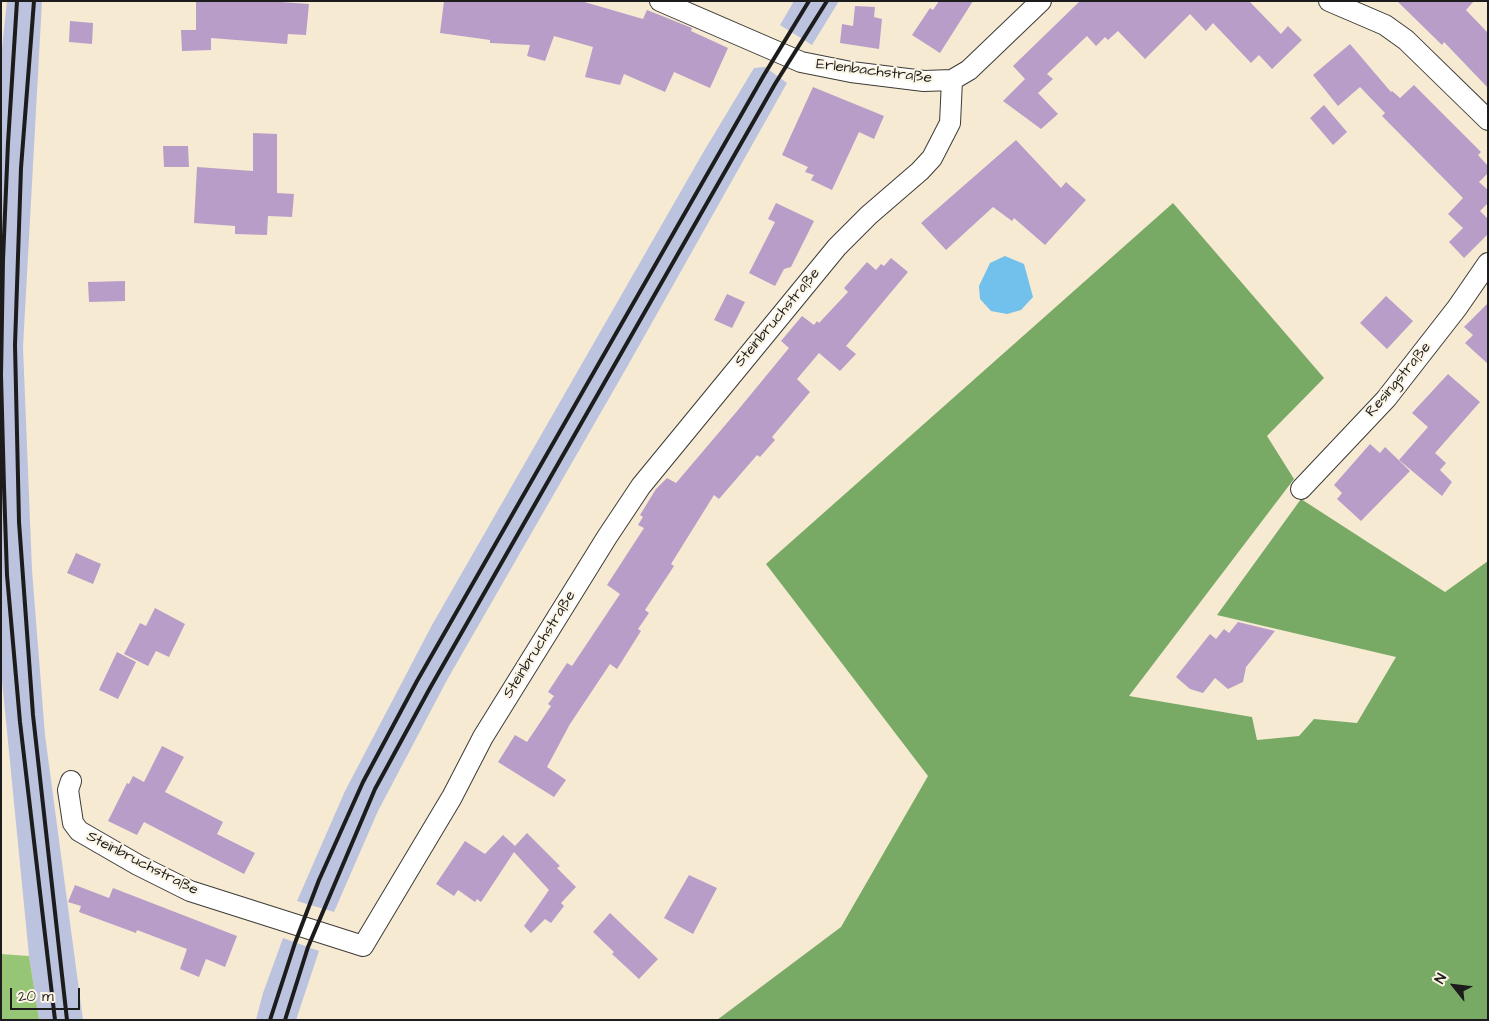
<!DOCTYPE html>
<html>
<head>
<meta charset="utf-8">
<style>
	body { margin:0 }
	#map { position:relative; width:1489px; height:1021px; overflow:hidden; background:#f7ead3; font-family:"Architects Daughter",sans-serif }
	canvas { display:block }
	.frame { position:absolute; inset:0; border:2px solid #1c1c1c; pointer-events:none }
	.north { position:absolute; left:1429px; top:961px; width:50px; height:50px; -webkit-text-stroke:4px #fcf5e5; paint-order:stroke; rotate:299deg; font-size:14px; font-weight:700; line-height:20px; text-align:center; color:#1c1c1c }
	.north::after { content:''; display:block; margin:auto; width:18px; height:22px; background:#1c1c1c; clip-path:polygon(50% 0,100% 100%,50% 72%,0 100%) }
	.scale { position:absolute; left:10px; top:988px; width:70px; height:22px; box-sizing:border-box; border:2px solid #1c1c1c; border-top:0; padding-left:6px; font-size:15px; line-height:18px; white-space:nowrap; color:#1c1c1c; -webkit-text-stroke:4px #fcf5e5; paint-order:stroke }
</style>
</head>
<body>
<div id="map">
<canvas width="1489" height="1021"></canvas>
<div class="frame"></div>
<div class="north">N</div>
<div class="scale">20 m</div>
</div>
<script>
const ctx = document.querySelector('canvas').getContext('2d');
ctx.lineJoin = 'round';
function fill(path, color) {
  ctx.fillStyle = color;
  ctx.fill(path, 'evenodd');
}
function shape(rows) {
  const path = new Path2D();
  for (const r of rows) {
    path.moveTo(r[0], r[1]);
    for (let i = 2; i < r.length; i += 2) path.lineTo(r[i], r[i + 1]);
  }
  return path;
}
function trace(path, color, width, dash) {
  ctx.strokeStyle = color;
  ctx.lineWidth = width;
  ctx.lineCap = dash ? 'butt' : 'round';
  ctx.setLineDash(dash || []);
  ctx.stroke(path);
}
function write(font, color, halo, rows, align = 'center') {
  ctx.font = font + ' "Architects Daughter",sans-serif';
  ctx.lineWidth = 4;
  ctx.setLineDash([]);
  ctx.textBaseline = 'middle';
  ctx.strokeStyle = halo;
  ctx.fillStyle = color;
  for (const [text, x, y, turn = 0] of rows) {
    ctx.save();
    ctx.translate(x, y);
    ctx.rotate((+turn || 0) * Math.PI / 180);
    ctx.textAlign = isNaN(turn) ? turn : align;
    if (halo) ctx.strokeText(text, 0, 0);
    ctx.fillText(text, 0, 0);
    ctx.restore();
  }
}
const industrial = shape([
	[7,1,42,1,23,347,32,570,45,735,83,1020,39,1020,29,956,1,670,1,58],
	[794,1,839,1,812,45,780,25],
	[765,67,787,83,627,367,447,680,378,811,334,912,297,901,345,791,432,625,704,151,754,68],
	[283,938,319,951,296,1020,256,1020,263,993]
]);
const green = shape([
	[1,954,29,956,39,1020,1,1020]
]);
const forest = shape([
	[1173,203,1324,378,1267,436,1294,479,1129,696,1252,717,1257,740,1299,736,1314,719,1357,723,1396,657,1217,615,1301,499,1445,592,1488,561,1488,1020,717,1020,841,927,928,776,766,564]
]);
const water = shape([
	[1005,256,1024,264,1033,297,1021,310,1007,314,991,311,980,299,979,286,990,263]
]);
const building = shape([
	[196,1,267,1,309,4,306,35,288,34,287,44,211,38,211,50,182,51,181,30,196,30],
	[444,1,581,1,643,19,647,10,692,28,691,31,728,48,710,88,674,72,665,92,624,74,620,85,585,77,593,47,554,36,545,61,527,56,530,45,490,43,490,40,440,33],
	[939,1,973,1,940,53,912,35,930,8,933,10],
	[1080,1,1249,1,1281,34,1288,26,1302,40,1272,69,1259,55,1251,63,1213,23,1206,31,1190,14,1145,59,1118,31,1108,40,1105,37,1096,46,1087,36,1047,74,1053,79,1038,93,1058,114,1041,129,1003,101,1025,79,1013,66],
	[1397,1,1474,1,1466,10,1488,33,1488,88,1444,42,1442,45],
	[855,6,875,7,874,17,882,19,879,49,840,43,842,24,853,26],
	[70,21,93,23,92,44,69,42],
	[1350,44,1391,92,1392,91,1400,98,1414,85,1481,152,1478,155,1488,166,1488,173,1479,182,1488,190,1488,203,1480,211,1488,219,1488,234,1464,258,1449,242,1463,228,1448,214,1463,198,1382,116,1385,113,1360,87,1338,106,1313,75],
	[813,87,884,116,874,139,859,132,832,190,811,180,814,175,805,172,808,167,782,155],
	[1324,105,1347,132,1333,145,1310,118],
	[253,133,277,134,277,193,294,194,292,217,268,216,267,235,235,234,235,226,194,223,197,167,253,171],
	[1016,140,1061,188,1066,182,1086,200,1045,245,1014,218,1012,221,993,207,946,250,921,223],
	[163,146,188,146,189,167,164,167],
	[776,203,814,221,791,267,784,269,775,286,749,273,775,222,768,219],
	[891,258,908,272,846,346,856,354,840,371,819,353,797,379,810,392,772,437,775,440,760,457,757,455,719,499,714,495,671,564,674,566,645,610,649,613,638,629,641,631,617,669,610,664,570,724,547,767,566,780,554,797,498,762,515,735,527,742,551,706,548,704,554,696,548,692,567,663,572,666,620,594,607,585,644,528,638,525,643,517,640,515,656,489,667,478,676,483,738,410,789,348,781,341,802,316,814,325,817,321,819,323,848,292,844,288,867,262,876,270,881,264,884,266],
	[125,281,125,301,89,302,88,282],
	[727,294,745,302,732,328,714,320],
	[1386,296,1413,321,1387,349,1360,323],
	[1488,303,1488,364,1465,343,1473,335,1464,327],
	[1448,374,1480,402,1435,453,1446,463,1440,470,1452,482,1442,496,1399,460,1428,427,1412,413],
	[1370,444,1380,453,1385,447,1410,471,1361,521,1337,499,1342,493,1334,485],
	[76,553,101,564,93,584,67,573],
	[155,608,185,624,169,657,156,651,148,666,124,654,140,623,146,626],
	[1238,622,1275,631,1246,667,1243,682,1228,689,1215,678,1203,693,1190,689,1176,677,1210,634,1216,639,1224,629,1229,633],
	[117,652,136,662,118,699,99,690],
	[162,746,184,757,165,792,223,822,217,834,255,853,244,874,144,822,137,835,108,821,127,783,129,784,133,776,144,782],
	[527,833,560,866,557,868,576,887,561,903,564,906,551,923,545,919,531,933,524,926,549,890,514,852,481,902,477,899,475,902,458,890,454,896,436,884,465,841,485,854,503,835,515,846],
	[689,875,717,888,693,934,664,918],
	[75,885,109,898,113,888,237,936,225,967,206,959,199,977,180,969,187,949,137,930,136,933,79,912,81,906,68,902],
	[610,913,658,959,639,979,612,954,614,952,593,932]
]);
const minor = shape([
	[660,1,801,62,851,72,924,81,952,80,969,70,1041,1],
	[1329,1,1385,25,1406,40,1488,120],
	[1301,489,1386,399,1457,308,1488,263],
	[71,781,68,790,73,823,79,831,138,865,190,891,363,946,452,797,483,737,607,537,641,486,837,247,869,215,920,171,932,158,950,123,952,80]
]);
const rail = shape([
	[17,1,8,143,3,260,1,375,4,487,7,575,20,722,55,1020],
	[34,1,21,168,15,345,19,522,33,715,67,1020],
	[270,1020,295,943,319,880,363,782,417,681,764,75,809,1],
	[285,1020,308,947,375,789,430,688,775,84,827,1]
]);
const streetNames = [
	["Erlenbachstraße",874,72,7],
	["Steinbruchstraße",778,318,-50],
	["Resingstraße",1399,380,-50],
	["Steinbruchstraße",540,645,-58],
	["Steinbruchstraße",142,864,27]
];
fill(industrial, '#bcc3de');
fill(green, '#95c575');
fill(forest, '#78aa66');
fill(water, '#72c0ec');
fill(building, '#b79dc8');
trace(minor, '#3d3b37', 22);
trace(minor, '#fff', 20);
trace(rail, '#1c1c1c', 4);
write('15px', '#1c1c1c', '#fcf5e5', streetNames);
</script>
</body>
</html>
